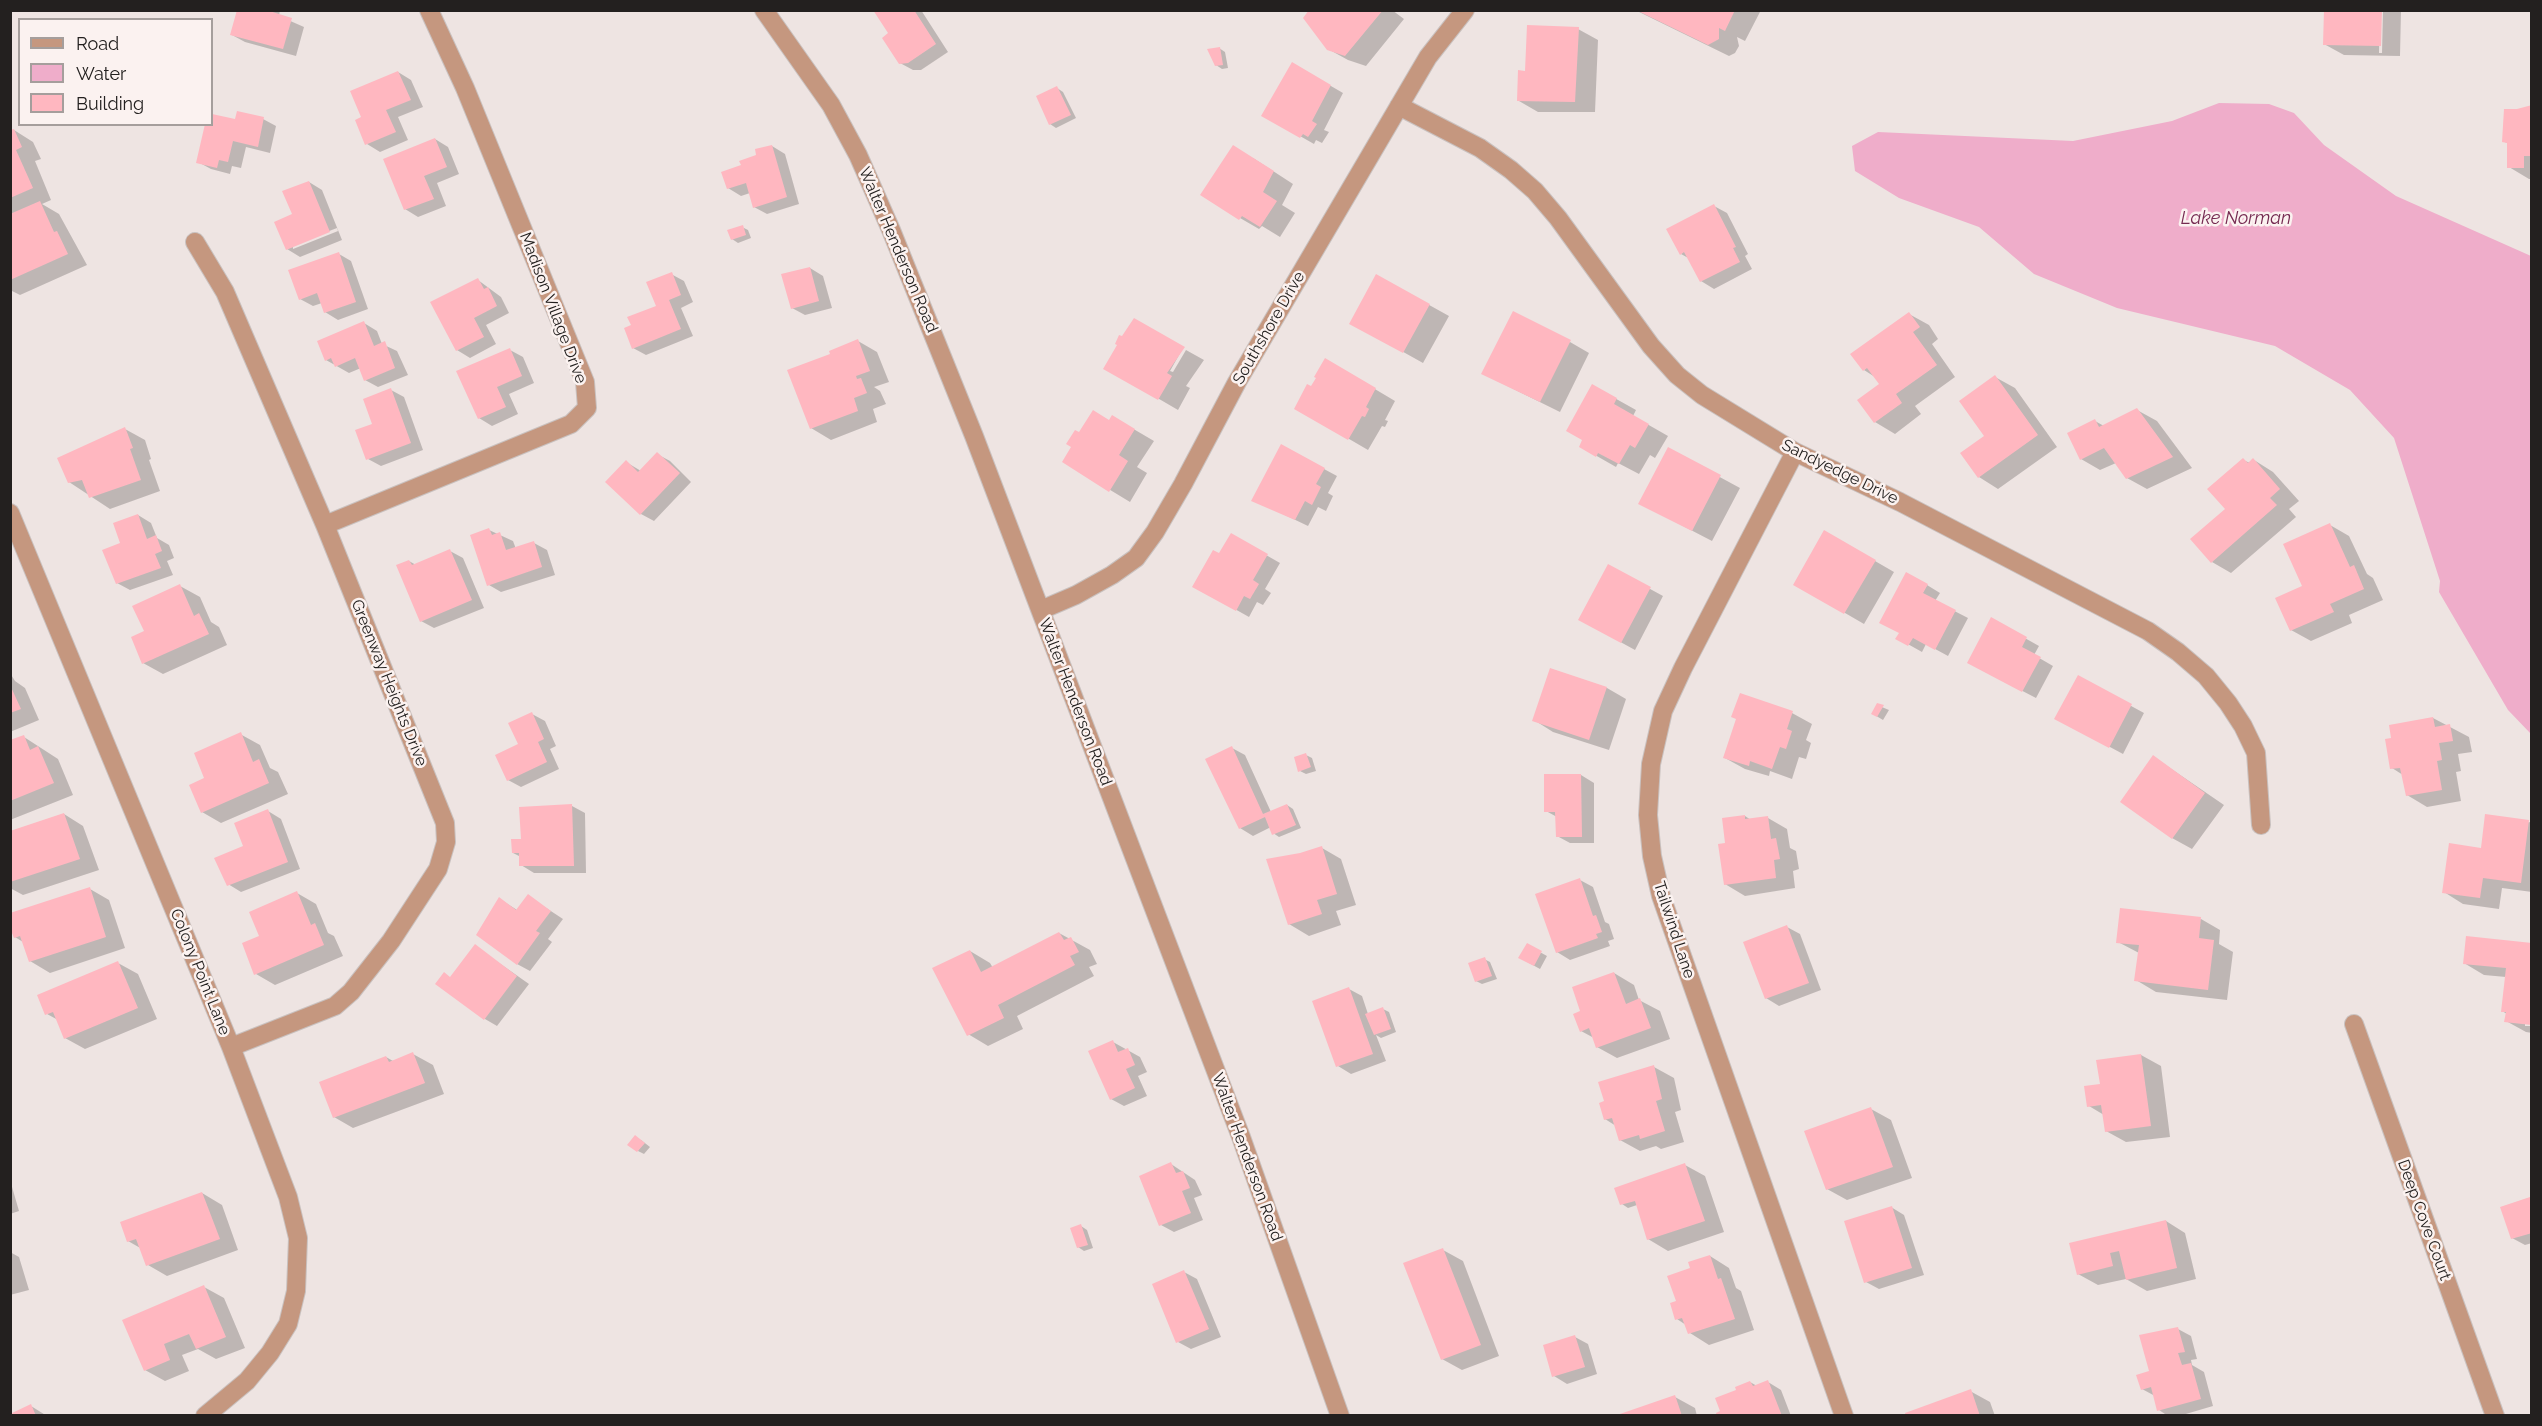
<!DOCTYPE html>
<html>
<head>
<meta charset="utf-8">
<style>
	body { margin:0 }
	#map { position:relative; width:2542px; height:1426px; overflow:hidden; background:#eee4e2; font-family:Raleway,sans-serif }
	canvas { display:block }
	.frame { position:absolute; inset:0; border:12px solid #23201f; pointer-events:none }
	.legend { position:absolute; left:18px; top:18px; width:195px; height:108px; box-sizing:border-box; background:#fbf2f0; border:2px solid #a59e9c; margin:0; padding:8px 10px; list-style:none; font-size:18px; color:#23201f }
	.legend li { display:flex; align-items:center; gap:12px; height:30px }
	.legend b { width:30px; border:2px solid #a59e9c }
</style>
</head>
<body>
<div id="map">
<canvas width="2542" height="1426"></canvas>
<div class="frame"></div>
<ul class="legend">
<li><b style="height:8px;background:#c5977f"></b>Road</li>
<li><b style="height:16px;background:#efadca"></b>Water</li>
<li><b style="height:16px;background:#ffb7c0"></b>Building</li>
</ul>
</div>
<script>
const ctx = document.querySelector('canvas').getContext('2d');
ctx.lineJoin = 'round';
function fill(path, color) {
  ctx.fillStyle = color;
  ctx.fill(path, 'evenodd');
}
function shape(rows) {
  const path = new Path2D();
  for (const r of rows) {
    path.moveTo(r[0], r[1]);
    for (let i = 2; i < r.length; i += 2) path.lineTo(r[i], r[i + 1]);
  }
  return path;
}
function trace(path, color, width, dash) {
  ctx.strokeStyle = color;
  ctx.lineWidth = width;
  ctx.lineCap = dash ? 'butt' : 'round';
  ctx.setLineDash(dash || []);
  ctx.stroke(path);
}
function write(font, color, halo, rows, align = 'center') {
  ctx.font = font + ' Raleway,sans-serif';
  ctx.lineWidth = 5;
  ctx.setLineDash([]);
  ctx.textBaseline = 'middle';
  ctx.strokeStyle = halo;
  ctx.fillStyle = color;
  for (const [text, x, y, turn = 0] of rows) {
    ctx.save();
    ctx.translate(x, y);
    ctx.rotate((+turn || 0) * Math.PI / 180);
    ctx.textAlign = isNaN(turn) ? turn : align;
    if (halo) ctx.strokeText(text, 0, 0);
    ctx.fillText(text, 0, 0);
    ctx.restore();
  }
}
const water = shape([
	[2219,103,2269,104,2294,113,2324,145,2396,196,2531,256,2531,734,2508,710,2439,592,2440,581,2394,438,2350,390,2275,346,2117,308,2034,274,1979,227,1899,198,1855,171,1852,146,1878,132,2073,141,2172,121]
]);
const shadow = shape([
	[238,10,280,10,279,16,304,27,296,56,245,42,232,35],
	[875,10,921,10,948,52,921,70,913,70,900,63,890,34],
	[1310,10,1392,10,1404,19,1366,66,1348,60,1328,49],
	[1635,10,1761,10,1745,41,1737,37,1739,46,1735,53,1729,56],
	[2380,10,2379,53,2382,53,2383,10,2401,10,2400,56,2344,55,2324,44],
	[1578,29,1598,40,1595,112,1538,112,1519,101,1527,72],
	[1219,48,1225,52,1228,68,1222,69,1216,65],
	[1293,64,1343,93,1324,130,1329,132,1322,143,1316,140,1314,144,1263,115],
	[398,72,411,80,423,107,398,117,408,140,380,152,367,144,363,118],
	[1057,88,1063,92,1076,118,1056,128,1050,124],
	[2532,107,2532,179,2529,179,2509,167,2509,144,2503,141,2517,111],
	[212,115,236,120,263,119,276,126,270,153,246,147,241,168,232,166,230,174,211,169,198,162,212,124],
	[14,130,33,142,41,159,35,161,51,200,42,204,59,214,87,265,20,295,10,290,10,132],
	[435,139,448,147,459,174,437,183,446,206,418,217,405,209],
	[772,146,785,154,799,204,767,214,754,207,750,193,741,196,728,188,743,166],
	[1253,158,1293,184,1282,205,1295,213,1280,237,1262,226,1259,229,1240,218],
	[309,182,322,190,342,240,300,257,287,249,294,215],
	[337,228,338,231,293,249,293,245],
	[1714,206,1727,213,1748,254,1745,256,1752,269,1714,289,1701,281,1690,259,1681,254],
	[742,227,748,230,751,238,738,243,732,239],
	[339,254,351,261,368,309,338,320,325,312,322,303,313,306,300,299],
	[810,268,823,276,832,308,805,315,792,308],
	[671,274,684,281,693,302,681,308,693,336,646,355,633,348,658,306],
	[1377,276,1449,316,1423,363,1371,334],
	[478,280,501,297,509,313,486,325,496,344,470,358,457,350],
	[1909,314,1929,325,1938,339,1932,344,1955,377,1915,406,1921,414,1895,434,1875,422,1881,385,1875,377,1864,370],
	[364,323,377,331,382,344,397,351,408,375,378,387,365,380,361,368,349,373,326,360],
	[858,341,877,352,889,382,874,387,880,391,886,404,873,409,877,422,831,440,811,428,832,355],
	[1570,342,1589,353,1560,412,1483,374],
	[1183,348,1170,371,1173,372,1186,350,1204,360,1186,386,1190,388,1178,410,1106,368],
	[510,350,523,357,534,383,509,394,518,414,492,426,479,418],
	[1326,360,1395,401,1385,420,1388,421,1385,427,1382,426,1368,450,1296,408,1311,388],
	[1995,377,2015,388,2057,447,1998,489,1979,477],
	[1593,386,1636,410,1633,416,1668,436,1655,458,1650,455,1639,474,1618,463,1616,467,1581,447],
	[391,390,404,397,423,450,381,466,368,459,374,425],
	[2137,410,2157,421,2192,468,2147,489,2127,478,2116,463,2100,470,2081,459,2095,421,2104,426],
	[1113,417,1154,441,1137,467,1147,473,1130,502,1064,462,1080,434,1110,422],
	[125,429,145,440,151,459,149,460,160,491,110,509,69,482],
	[1668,449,1740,488,1712,541,1660,514],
	[657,454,670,461,691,482,654,521,641,514,626,462,641,471],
	[2243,460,2250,463,2254,460,2273,472,2299,501,2289,509,2296,517,2231,573,2212,562],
	[1324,469,1337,476,1328,493,1333,496,1326,511,1318,507,1308,526,1264,505],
	[138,515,151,523,157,538,169,545,174,558,167,561,173,575,130,590,117,583],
	[2330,525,2349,536,2367,574,2373,578,2383,600,2349,615,2352,623,2311,641,2291,630,2304,587],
	[489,530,513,541,516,549,534,543,547,550,555,575,501,592,489,585],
	[1825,532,1894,572,1864,624,1795,584],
	[1231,535,1280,563,1265,589,1271,593,1263,605,1257,602,1249,617,1194,586,1219,555],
	[450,551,463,558,484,608,434,628,421,621,409,561,416,565],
	[1608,566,1663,596,1635,650,1593,627],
	[1927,585,1940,593,1935,601,1968,618,1948,656,1926,644,1922,652,1897,638],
	[180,586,200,597,211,622,219,627,227,645,163,674,143,663,146,632],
	[1991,619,2039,646,2034,655,2053,666,2036,698,1982,670],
	[1551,669,1607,688,1626,699,1609,750,1553,732,1534,720],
	[10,673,15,681,25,688,39,720,10,732],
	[2078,677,2144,713,2123,754,2069,725],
	[1877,705,1889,710,1883,720,1873,714],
	[1792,713,1812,724,1806,740,1811,743,1806,759,1799,757,1792,779,1770,771,1769,776,1745,769,1725,758],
	[532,714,545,721,556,746,550,749,559,769,521,787,508,780],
	[2433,718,2469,737,2472,752,2458,754,2461,771,2456,772,2461,801,2427,807,2407,795,2403,775,2392,768,2393,739],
	[240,734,260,745,270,768,278,772,288,794,221,823,202,812],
	[24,737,58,759,73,795,10,820,10,742],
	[1232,748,1245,755,1271,812,1287,805,1293,809,1301,828,1279,837,1273,833,1271,827,1253,836,1240,828],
	[1306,755,1312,758,1316,771,1306,774,1300,771],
	[2154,757,2224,805,2192,849,2172,838],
	[1581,775,1594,783,1594,843,1570,843,1557,836,1557,817,1546,811],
	[572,806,585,813,586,873,534,873,521,865,521,857,513,853],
	[268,811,281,819,300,869,241,892,228,884,245,847],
	[64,814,83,826,99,870,23,895,10,888,10,832],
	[1745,816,1751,820,1768,818,1787,829,1790,848,1796,851,1799,869,1793,871,1795,888,1745,896,1725,884,1727,844],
	[2529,822,2532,823,2532,892,2502,888,2499,909,2463,904,2444,892,2482,849],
	[1322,848,1341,859,1356,905,1336,911,1341,925,1309,936,1289,924,1301,855],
	[1580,880,1593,887,1605,922,1609,924,1614,939,1608,941,1610,946,1570,960,1557,952],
	[90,889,109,900,125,948,50,973,30,961,23,942,15,937],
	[297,893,316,904,328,933,334,936,343,956,275,985,256,974,261,937],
	[528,896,563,919,548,939,552,942,530,971,517,964,500,899,517,910],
	[2201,919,2220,930,2219,944,2233,952,2227,1000,2156,992,2136,980,2139,953,2118,942],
	[1787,927,1800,934,1821,990,1779,1006,1766,998],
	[1059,933,1090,950,1097,964,1089,967,1094,976,1017,1016,1023,1029,988,1046,968,1034,970,951,990,963,993,968],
	[1527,945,1547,956,1540,969,1520,958],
	[2532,945,2525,1023,2525,1026,2532,1026,2532,1033,2526,1032,2506,1021,2507,1014,2502,1011,2506,977,2484,975,2464,963],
	[475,946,529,984,497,1026,485,1019],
	[1484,959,1490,962,1497,979,1482,984,1476,981],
	[118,963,138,974,157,1019,85,1049,65,1038,58,1020,47,1014],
	[1614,973,1634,985,1639,1000,1660,1011,1670,1039,1617,1058,1597,1047,1594,1038,1581,1031,1582,1012],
	[1349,989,1362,996,1368,1014,1383,1009,1389,1012,1396,1032,1381,1038,1376,1035,1386,1061,1351,1074,1338,1066],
	[1113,1042,1140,1057,1147,1072,1138,1076,1147,1096,1124,1106,1111,1099],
	[413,1054,433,1065,444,1094,353,1128,334,1117,386,1057,393,1061],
	[2141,1055,2161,1066,2170,1137,2126,1142,2106,1131,2104,1115,2089,1106],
	[1654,1067,1674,1078,1681,1110,1675,1112,1684,1142,1661,1149,1656,1146,1640,1151,1620,1140,1616,1126,1605,1119,1606,1102],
	[1871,1109,1891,1120,1912,1178,1847,1200,1827,1189],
	[641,1140,650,1147,644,1154,638,1151],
	[1171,1164,1195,1180,1202,1195,1194,1198,1203,1220,1174,1232,1161,1225],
	[1685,1165,1705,1176,1724,1232,1668,1251,1648,1239,1637,1205,1628,1208,1622,1204],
	[10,1180,19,1211,10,1214],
	[202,1193,222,1205,238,1250,167,1276,148,1265,142,1249,128,1241],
	[2530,1199,2532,1243,2525,1245,2512,1238],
	[1891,1207,1904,1215,1924,1275,1879,1289,1866,1282],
	[2166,1221,2185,1233,2196,1279,2147,1291,2126,1279,2098,1285,2078,1274,2071,1244],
	[1081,1226,1087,1230,1093,1248,1084,1251,1078,1247],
	[1443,1250,1463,1261,1499,1356,1462,1370,1442,1359],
	[10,1252,19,1257,29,1290,10,1295],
	[1710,1256,1729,1268,1736,1288,1741,1291,1754,1330,1709,1345,1690,1333,1686,1325,1677,1319,1678,1302,1691,1269],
	[1184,1272,1197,1279,1221,1337,1191,1349,1178,1342],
	[204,1287,224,1298,245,1348,216,1359,198,1349,182,1355,189,1371,165,1381,145,1370],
	[2178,1329,2191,1336,2197,1359,2191,1360,2192,1365,2204,1372,2213,1406,2179,1416,2168,1416,2159,1410,2155,1396,2142,1389],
	[1575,1337,1588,1344,1597,1374,1567,1384,1554,1376],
	[1750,1382,1757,1386,1768,1382,1781,1390,1791,1416,1718,1416,1738,1390],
	[1970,1391,1990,1402,1995,1416,1907,1416],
	[1675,1397,1695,1408,1697,1416,1620,1416],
	[31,1406,47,1416,11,1416]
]);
const building = shape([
	[237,10,266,10,292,18,283,49,230,35],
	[873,10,914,10,936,44,908,63,899,64,882,38,888,33],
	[1309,10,1383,10,1345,56,1327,50,1303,18],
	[1636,10,1735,10,1725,31,1719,28,1719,39,1708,45],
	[2324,10,2382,10,2381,46,2323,45],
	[1527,25,1579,27,1575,102,1517,101,1518,70,1525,71],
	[1220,47,1223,65,1215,66,1207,49],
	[1292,62,1331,85,1312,121,1317,124,1308,137,1303,134,1300,138,1261,116],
	[398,71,411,100,386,110,396,132,365,145,355,120,361,117,350,91],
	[1057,86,1071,115,1049,125,1036,96],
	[2532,105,2532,156,2524,156,2524,168,2507,168,2507,143,2502,142,2504,109,2517,109],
	[237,111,264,117,258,147,233,141,228,162,219,160,217,168,196,163,205,124,212,124,212,114,235,119],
	[14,129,22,147,16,150,33,188,10,198,10,130],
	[435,138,447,167,424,176,434,199,404,210,383,159],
	[772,145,787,197,753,208,746,183,727,189,721,172,741,165,739,161,756,155,755,149],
	[1233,145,1274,171,1263,192,1277,201,1260,227,1242,216,1239,220,1200,195],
	[309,181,330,232,286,250,274,222,292,214,282,191],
	[40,201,54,232,57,231,68,254,10,280,10,214],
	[1714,204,1736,247,1733,248,1740,262,1700,282,1684,252,1680,255,1666,229],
	[743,225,746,235,731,240,727,230],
	[339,252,356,302,324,313,317,293,299,300,288,270],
	[810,267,819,301,791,309,781,274],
	[672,272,681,295,669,300,681,329,632,349,624,328,631,325,627,317,656,306,646,282],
	[1376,274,1430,304,1403,353,1349,324],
	[478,278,484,289,488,287,497,306,474,318,484,337,456,351,430,302],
	[1513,311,1571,340,1540,402,1481,374],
	[1909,312,1920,327,1913,332,1937,365,1896,394,1902,403,1874,423,1857,400,1879,384,1867,368,1863,371,1850,354],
	[1134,318,1185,347,1167,373,1172,376,1158,400,1103,369,1117,345,1115,344,1119,335,1122,336],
	[364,321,374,346,385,341,395,368,364,381,355,358,335,367,331,358,325,361,317,341],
	[858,339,870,371,856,376,857,379,861,378,867,393,854,398,858,411,810,429,787,370,830,354,829,351],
	[510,348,522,376,497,387,506,407,478,419,456,371],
	[1325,358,1376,388,1366,407,1369,409,1365,417,1362,416,1348,440,1294,409,1307,384,1311,386,1316,378,1314,377],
	[1995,375,2038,435,1978,478,1960,453,1984,436,1959,401],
	[1592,384,1617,398,1614,404,1649,424,1635,448,1630,445,1619,464,1598,453,1596,457,1579,447,1582,440,1566,431],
	[391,388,411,443,366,460,355,430,372,424,363,399],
	[2137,408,2173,457,2126,479,2104,448,2080,460,2067,433,2095,419,2099,427],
	[1093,410,1109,420,1112,415,1135,429,1119,455,1128,461,1109,492,1062,462,1071,447,1066,444,1075,430,1079,432],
	[125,427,133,448,130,449,141,480,89,498,82,480,68,483,57,458],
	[1281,444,1325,468,1316,484,1321,487,1312,505,1305,501,1295,520,1251,501],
	[1668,447,1721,475,1692,531,1638,504],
	[657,452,680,473,640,515,605,482,626,460,638,472],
	[2243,458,2248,463,2253,458,2280,489,2270,498,2277,505,2211,563,2190,539,2225,509,2207,489],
	[138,514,147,539,156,535,162,551,155,554,161,568,116,584,102,550,120,543,113,523],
	[2330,523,2350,567,2354,565,2364,589,2330,604,2334,612,2290,631,2275,598,2302,586,2283,544],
	[489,528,492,535,500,532,506,550,534,541,542,567,487,586,470,535],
	[1824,530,1876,560,1844,614,1793,585],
	[1231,533,1268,554,1253,580,1259,584,1250,599,1244,596,1236,611,1192,587,1213,550,1219,553],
	[450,549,472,600,420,622,396,565,409,560,412,565],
	[1608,564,1651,587,1621,643,1578,620],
	[1906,572,1928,584,1923,593,1956,610,1935,650,1913,638,1908,646,1895,639,1899,633,1879,623],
	[180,584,194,616,199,613,209,634,142,664,131,637,144,631,132,606],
	[1991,617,2027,637,2022,647,2041,657,2022,692,1967,663],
	[1550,668,1607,687,1589,740,1532,721],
	[2078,675,2132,704,2109,748,2054,719],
	[10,685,21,709,10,713],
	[1740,693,1793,711,1787,729,1792,731,1786,749,1780,747,1772,769,1750,761,1749,766,1723,758,1736,719,1731,717],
	[1877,703,1884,705,1877,717,1871,714],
	[532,712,544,739,538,742,547,762,507,781,495,755,518,744,508,723],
	[2433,717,2435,727,2450,724,2453,741,2439,743,2442,760,2437,761,2442,790,2406,796,2400,768,2390,769,2385,739,2391,738,2389,725],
	[241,732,253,762,259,759,269,783,201,813,189,785,204,778,194,753],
	[24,735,30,750,38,746,54,783,10,801,10,740],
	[1232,746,1263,814,1287,804,1296,825,1272,835,1265,817,1239,829,1205,759],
	[1306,753,1311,767,1298,772,1294,757],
	[2153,755,2205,793,2172,839,2120,802],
	[1544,774,1581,774,1582,837,1556,837,1555,812,1544,812],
	[572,804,574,866,519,866,519,853,512,853,511,839,521,839,519,807],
	[268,809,288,862,227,886,214,858,243,846,234,823],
	[64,813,80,859,10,882,10,831],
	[2485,814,2529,820,2521,883,2483,878,2480,898,2442,893,2449,843,2481,848],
	[1745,815,1745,819,1768,816,1771,839,1776,838,1780,859,1774,860,1776,878,1724,885,1718,844,1725,843,1722,818],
	[1322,846,1337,894,1317,900,1322,914,1288,925,1266,859,1300,853],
	[1580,878,1593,916,1596,915,1602,932,1596,934,1598,938,1556,953,1535,894],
	[90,887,106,937,29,962,20,936,14,938,10,928,10,913],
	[297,891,311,925,315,923,324,945,254,975,242,943,259,936,249,912],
	[528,894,551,911,536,931,540,933,517,965,476,935,499,897,516,910],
	[2120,908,2201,917,2199,938,2214,940,2208,990,2134,981,2139,945,2116,943],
	[1787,925,1809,983,1765,999,1743,942],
	[1059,932,1064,940,1071,937,1079,952,1070,956,1075,965,998,1005,1004,1018,967,1036,932,968,970,950,981,972],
	[2466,936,2532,943,2532,1025,2504,1022,2506,1012,2501,1012,2506,968,2463,964],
	[1527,943,1542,951,1534,966,1518,958],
	[475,944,517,976,484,1020,435,984,444,972,450,977],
	[1485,957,1492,976,1475,982,1468,963],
	[118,961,138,1008,64,1039,53,1012,45,1015,37,995],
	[1614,972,1626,1004,1640,998,1651,1028,1596,1048,1589,1028,1580,1032,1573,1014,1580,1011,1572,987],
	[1349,987,1373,1054,1336,1067,1312,1001],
	[1383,1007,1391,1029,1374,1035,1365,1014],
	[1113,1040,1118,1052,1128,1048,1135,1065,1126,1069,1135,1088,1110,1100,1088,1051],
	[413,1052,425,1083,333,1118,319,1082,386,1056,389,1062],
	[2141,1054,2151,1126,2105,1132,2101,1105,2087,1107,2084,1086,2100,1084,2096,1060],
	[1654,1065,1662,1099,1656,1101,1665,1131,1640,1139,1639,1135,1619,1141,1612,1118,1604,1120,1599,1103,1604,1101,1598,1082],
	[1871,1107,1893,1167,1826,1190,1804,1131],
	[635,1135,645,1143,637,1152,627,1145],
	[1171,1162,1176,1173,1183,1171,1190,1188,1182,1191,1191,1213,1159,1226,1139,1176],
	[1685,1163,1705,1221,1647,1240,1635,1201,1620,1205,1614,1188],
	[202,1192,220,1239,146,1266,136,1239,127,1242,120,1222],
	[2530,1197,2532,1233,2511,1239,2500,1207],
	[1892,1206,1912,1268,1864,1283,1844,1221],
	[2166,1220,2177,1268,2126,1280,2119,1251,2110,1253,2113,1266,2077,1275,2069,1243],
	[1081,1224,1088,1245,1077,1248,1070,1228],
	[1443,1248,1481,1345,1441,1360,1403,1263],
	[1710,1255,1718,1279,1721,1278,1735,1319,1688,1334,1682,1318,1675,1320,1670,1303,1676,1301,1667,1276,1690,1268,1688,1262],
	[1184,1270,1209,1329,1176,1343,1152,1284],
	[204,1285,226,1337,196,1349,189,1334,164,1344,170,1360,144,1371,122,1320],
	[2178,1327,2185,1352,2178,1353,2182,1365,2191,1363,2201,1399,2157,1411,2151,1387,2141,1390,2136,1375,2149,1371,2139,1335],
	[1575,1335,1585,1367,1552,1377,1543,1345],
	[1768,1380,1782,1416,1717,1416,1716,1413,1720,1411,1715,1398,1736,1390,1735,1387,1750,1381,1753,1386],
	[1971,1389,1980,1416,1906,1416,1905,1413],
	[1675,1395,1682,1416,1617,1416,1617,1415],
	[31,1404,36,1416,10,1416,10,1414]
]);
const minor = shape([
	[764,10,831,105,858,155,891,230,974,436,1241,1137,1340,1416],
	[1399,106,1480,148,1511,170,1535,191,1558,218,1651,346,1677,375,1702,395,1795,452,1900,502,2148,631,2178,652,2206,676,2228,703,2243,726,2256,753,2261,825],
	[195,242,225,292,325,525,445,823,446,842,438,869,391,941,351,992,335,1006,231,1047],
	[1795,452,1683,668,1663,711,1651,764,1648,815,1652,856,1661,896,1844,1416],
	[10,513,231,1047,288,1197,298,1238,296,1291,288,1324,270,1353,247,1381,205,1416],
	[325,525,571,424,587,408,585,382,465,88,429,10],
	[1041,610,1076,595,1112,575,1136,558,1155,532,1183,484,1237,382,1428,57,1465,10],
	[2354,1024,2495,1416]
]);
const streetNames = [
	["Walter Henderson Road",898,250,67],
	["Madison Village Drive",553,308,69],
	["Southshore Drive",1269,328,-60],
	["Sandyedge Drive",1840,472,26],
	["Greenway Heights Drive",389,683,68],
	["Walter Henderson Road",1075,702,69],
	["Tailwind Lane",1674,930,72],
	["Colony Point Lane",200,972,68],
	["Walter Henderson Road",1247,1157,70],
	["Deep Cove Court",2424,1220,70]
];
const waterNames = [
	["Lake Norman",2236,219]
];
fill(water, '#efadca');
fill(shadow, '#0003');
fill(building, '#ffb7c0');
trace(minor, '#c9c1bf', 20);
trace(minor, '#c5977f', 18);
write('16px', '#23201f', '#fbf2f0', streetNames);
write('italic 18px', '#752a51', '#fbf2f0', waterNames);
</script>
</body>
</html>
